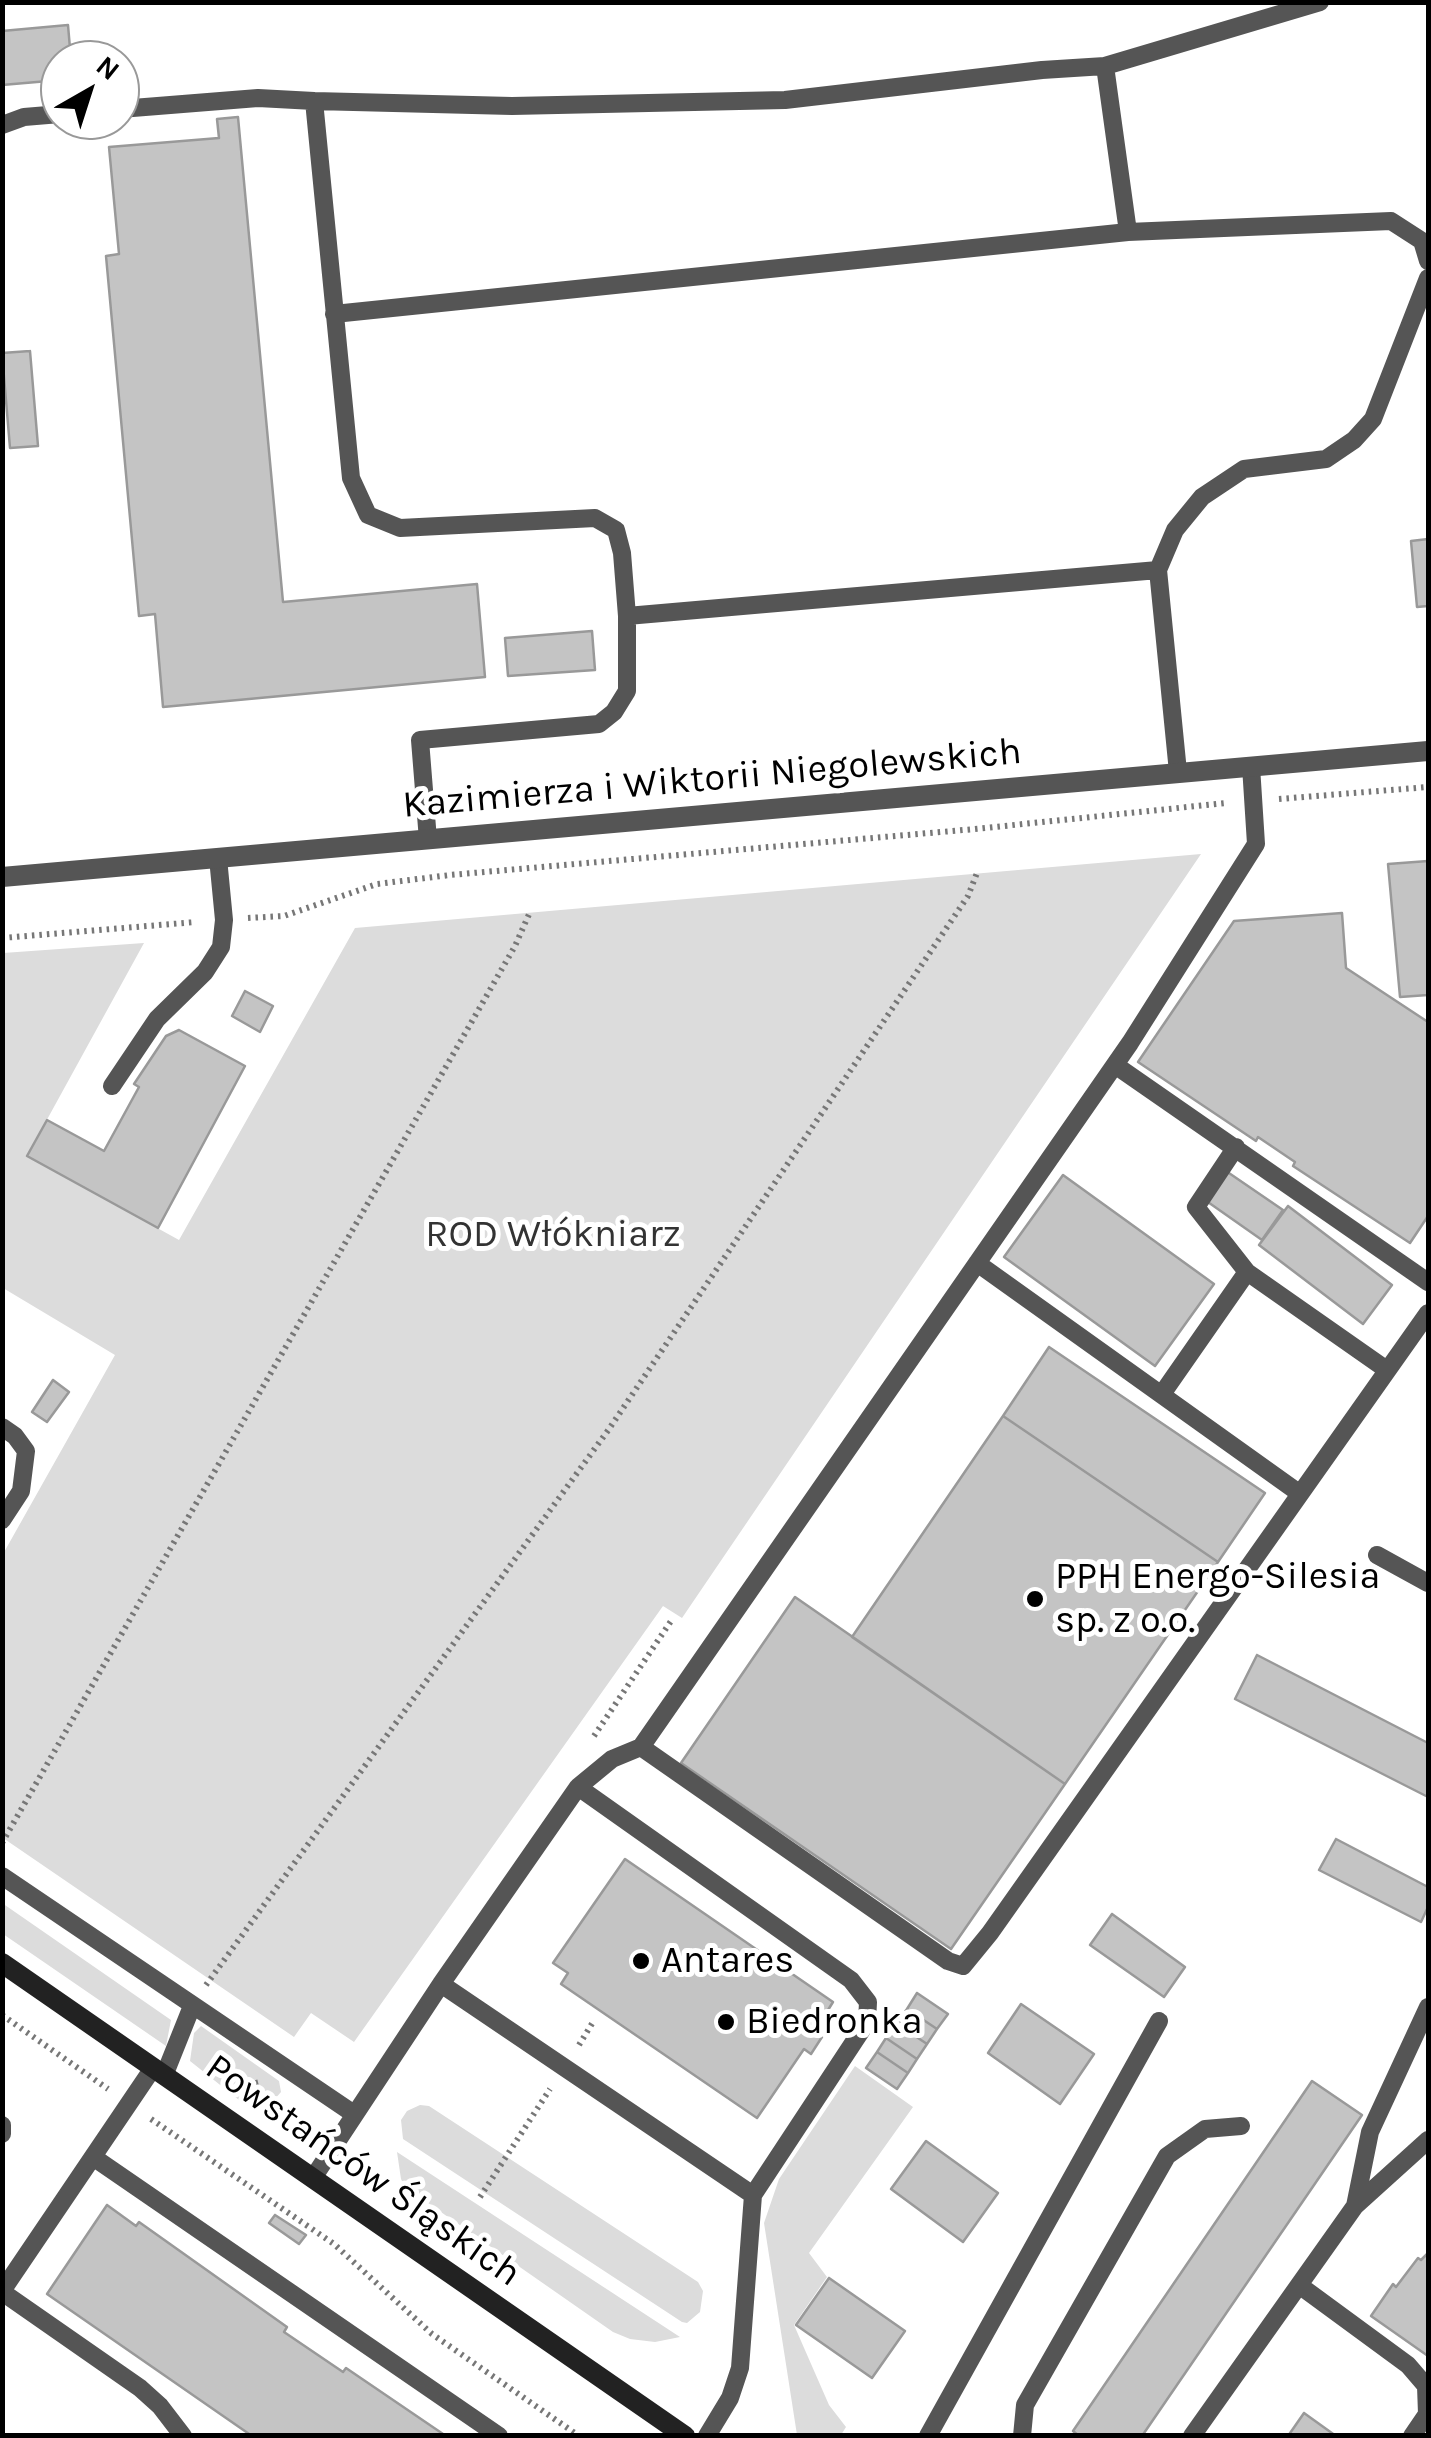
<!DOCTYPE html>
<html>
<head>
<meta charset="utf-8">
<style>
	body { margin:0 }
	#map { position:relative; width:1431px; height:2438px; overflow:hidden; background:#fff; font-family:Karla,sans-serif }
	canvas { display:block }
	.frame { position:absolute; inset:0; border:5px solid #000; pointer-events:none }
	.north { position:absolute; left:40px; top:40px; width:100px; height:100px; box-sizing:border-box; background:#fff; border:2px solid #999; border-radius:50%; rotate:39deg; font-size:28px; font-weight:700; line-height:40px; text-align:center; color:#000 }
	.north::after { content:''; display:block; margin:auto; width:35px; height:45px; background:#000; clip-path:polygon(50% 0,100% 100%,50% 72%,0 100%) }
</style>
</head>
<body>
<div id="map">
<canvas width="1431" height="2438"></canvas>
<div class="frame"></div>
<div class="north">N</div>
</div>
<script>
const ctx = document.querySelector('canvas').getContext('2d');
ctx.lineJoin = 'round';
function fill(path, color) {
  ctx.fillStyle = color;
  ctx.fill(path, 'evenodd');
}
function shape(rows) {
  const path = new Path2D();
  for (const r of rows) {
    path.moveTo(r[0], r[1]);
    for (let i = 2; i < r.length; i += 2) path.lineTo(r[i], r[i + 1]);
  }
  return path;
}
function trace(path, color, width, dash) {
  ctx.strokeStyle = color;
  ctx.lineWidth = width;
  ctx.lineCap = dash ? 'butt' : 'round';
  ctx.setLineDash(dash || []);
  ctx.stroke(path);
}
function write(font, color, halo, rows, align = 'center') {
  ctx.font = font + ' Karla,sans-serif';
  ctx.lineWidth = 10;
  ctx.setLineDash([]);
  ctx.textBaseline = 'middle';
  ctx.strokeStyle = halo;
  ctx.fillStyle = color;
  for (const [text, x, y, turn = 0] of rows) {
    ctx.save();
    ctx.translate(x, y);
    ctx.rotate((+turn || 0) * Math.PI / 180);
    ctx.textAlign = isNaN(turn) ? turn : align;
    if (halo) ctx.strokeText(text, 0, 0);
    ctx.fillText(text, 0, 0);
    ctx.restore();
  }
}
const green = shape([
	[1201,854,682,1618,663,1606,354,2042,311,2013,294,2037,3,1838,3,1554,115,1355,3,1288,3,953,144,943,27,1156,179,1240,355,928],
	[2,1903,171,2020,166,2046,3,1934],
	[201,2026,279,2081,281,2092,274,2100,266,2102,239,2100,190,2061,194,2033],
	[855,2066,913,2107,809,2253,827,2277,794,2325,829,2405,846,2427,841,2435,797,2435,764,2223,779,2179],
	[420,2105,429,2106,698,2282,703,2291,700,2312,687,2323,682,2322,403,2139,401,2120,407,2111],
	[397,2152,680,2337,655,2342,630,2339,613,2332,405,2187,401,2179]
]);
const building = shape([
	[68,25,71,60,60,60,60,80,2,85,2,31,68,25],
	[238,117,283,602,477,584,485,677,163,707,155,614,139,616,106,256,119,254,109,147,219,138,217,119,238,117],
	[30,351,38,446,10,448,2,353,30,351],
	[1428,539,1428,606,1417,607,1411,541,1428,539],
	[592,631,595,670,508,676,505,638,592,631],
	[1428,861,1428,995,1400,997,1388,864,1428,861],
	[1342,913,1346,968,1428,1022,1428,1216,1410,1243,1293,1166,1295,1162,1258,1137,1256,1141,1138,1062,1234,921,1342,913],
	[245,991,273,1006,260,1032,232,1016,245,991],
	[179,1030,245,1066,158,1228,27,1156,47,1120,104,1151,139,1087,134,1084,166,1036,179,1030],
	[1226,1171,1283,1210,1262,1240,1205,1200,1226,1171],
	[1063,1175,1214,1284,1155,1366,1004,1257,1063,1175],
	[1288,1206,1392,1285,1363,1324,1259,1245,1288,1206],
	[1049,1347,1265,1493,1218,1562,1003,1416,1049,1347],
	[53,1380,69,1392,47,1422,32,1412,53,1380],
	[1003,1416,1218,1562,1065,1784,852,1637,1003,1416],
	[795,1597,1065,1784,951,1949,681,1763,795,1597],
	[1257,1655,1428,1743,1428,1797,1235,1699,1257,1655],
	[1336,1839,1428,1887,1428,1907,1421,1922,1319,1870,1336,1839],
	[625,1859,833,2002,815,2031,822,2037,811,2054,804,2049,757,2118,561,1984,568,1973,553,1963,625,1859],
	[1112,1914,1185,1967,1164,1997,1090,1945,1112,1914],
	[917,1993,948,2014,937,2029,907,2009,917,1993],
	[1021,2004,1094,2054,1060,2104,988,2053,1021,2004],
	[907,2009,937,2029,927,2044,896,2023,907,2009],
	[896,2023,927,2044,917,2059,886,2038,896,2023],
	[886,2038,917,2059,908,2073,877,2052,886,2038],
	[877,2052,908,2073,897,2089,866,2068,877,2052],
	[1312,2081,1362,2115,1142,2436,1079,2436,1073,2431,1312,2081],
	[926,2141,998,2193,963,2242,891,2189,926,2141],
	[107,2205,136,2226,139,2222,287,2327,284,2332,343,2372,346,2368,446,2436,252,2436,47,2294,107,2205],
	[275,2215,306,2235,299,2244,269,2223,275,2215],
	[1428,2253,1428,2356,1371,2316,1393,2284,1396,2287,1418,2258,1421,2260,1428,2253],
	[829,2278,905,2331,872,2378,796,2325,829,2278],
	[1304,2413,1336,2436,1288,2436,1304,2413]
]);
const path = shape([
	[1279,799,1428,787],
	[248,918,284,916,377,884,450,875,975,829,1226,803],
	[2,938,196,922],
	[594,1736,671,1621],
	[2,1843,515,946,530,912],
	[206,1985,609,1429,968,896,977,873],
	[2,2015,108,2089],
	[579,2045,593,2022],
	[234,2089,260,2082],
	[151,2119,334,2244,432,2334,579,2436],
	[480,2197,550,2089]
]);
const lane = shape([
	[314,101,512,106,785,100,1042,70,1105,66],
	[120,109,258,98,314,101,351,478,368,515,400,528,595,518,616,530,622,553,627,616],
	[2,125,24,117,60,114],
	[1128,232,1105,66,1320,2],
	[334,314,1128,232,1391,221,1422,241,1428,261],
	[1178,772,1158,570,1175,530,1202,497,1244,469,1326,459,1354,440,1373,419,1428,278],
	[428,840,420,740,599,724,614,712,627,691,627,616,1158,570],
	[1115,1065,1428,1282],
	[112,1086,157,1019,205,972,221,947,224,920,218,858],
	[977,1263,1299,1493],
	[1247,1272,1387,1370],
	[1162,1394,1247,1272,1196,1207,1236,1147],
	[2,1427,15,1436,26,1451,21,1491,2,1520],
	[1377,1555,1428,1583],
	[641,1747,948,1961,963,1966,990,1933,1428,1313],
	[578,1787,612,1759,641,1747,1130,1043,1256,844,1251,766],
	[2,1876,354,2114],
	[441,1984,578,1787,851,1980,868,2002,867,2022,753,2195],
	[164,2076,192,2006],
	[2,2125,2,2134],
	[93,2157,499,2436],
	[313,2178,441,1984,753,2195,740,2368,730,2398,707,2436],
	[1355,2206,1370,2132,1428,2007],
	[1299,2285,1408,2365,1426,2386,1427,2414,1412,2436],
	[2,2291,153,2068],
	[2,2292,140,2388,160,2406,183,2436],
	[928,2436,1159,2021],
	[1022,2436,1025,2405,1167,2156,1205,2129,1241,2126],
	[1192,2436,1355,2206,1428,2140]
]);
const street = shape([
	[2,877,1428,751]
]);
const secondary = shape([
	[2,1963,685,2436]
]);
const markers = [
	[1035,1599,10,"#000"],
	[641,1961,10,"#000"],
	[726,2022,10,"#000"]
];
const streetNames = [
	["Kazimierza i Wiktorii Niegolewskich",712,779,-5],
	["Powstańców Śląskich",363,2171,35]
];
const parkNames = [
	["ROD Włókniarz",553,1235]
];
const poiNames = [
	["PPH Energo-Silesia",1055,1577],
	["sp. z o.o.",1055,1621],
	["Antares",661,1961],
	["Biedronka",746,2022]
];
fill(green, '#dcdcdc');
fill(building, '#c4c4c4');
trace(building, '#999', 2.5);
trace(path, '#777', 6, [2.5, 5]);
trace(lane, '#555', 18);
trace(street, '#555', 20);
trace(secondary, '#222', 20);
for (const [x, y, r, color] of markers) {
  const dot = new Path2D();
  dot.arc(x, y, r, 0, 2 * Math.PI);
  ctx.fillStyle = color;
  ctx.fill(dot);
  trace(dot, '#fff', 4);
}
write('38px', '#000', '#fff', streetNames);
write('38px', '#333', '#fff', parkNames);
write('38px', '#000', '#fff', poiNames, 'left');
</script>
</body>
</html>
